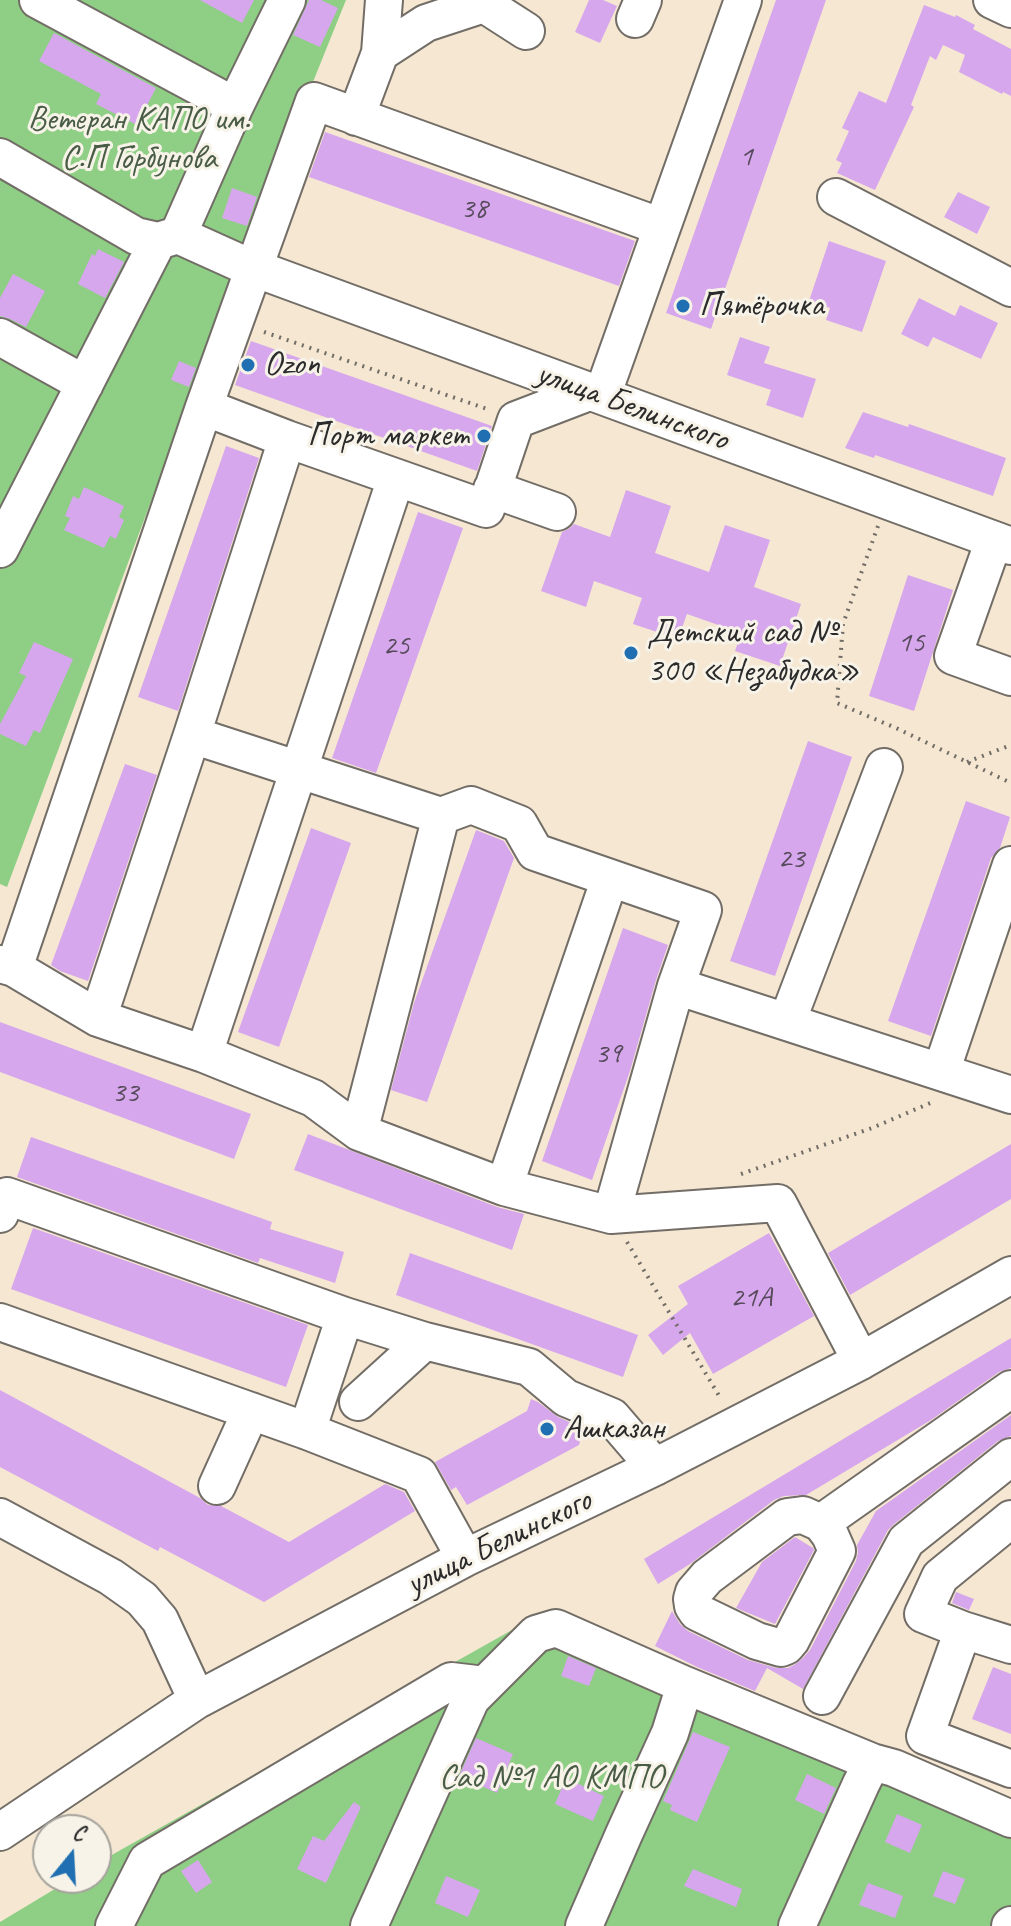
<!DOCTYPE html>
<html>
<head>
<meta charset="utf-8">
<style>
	body { margin:0 }
	#map { position:relative; width:1011px; height:1926px; overflow:hidden; background:#f6e7d3; font-family:Caveat,sans-serif }
	canvas { display:block }
	.north { position:absolute; left:32px; top:1814px; width:80px; height:80px; box-sizing:border-box; background:#f7f3e8; border:2px solid #a5a39c; border-radius:50%; rotate:18deg; font-size:22px; font-weight:700; line-height:32px; text-align:center; color:#2b2b2b }
	.north::after { content:''; display:block; margin:auto; width:28px; height:36px; background:#1f6fb2; clip-path:polygon(50% 0,100% 100%,50% 72%,0 100%) }
</style>
</head>
<body>
<div id="map">
<canvas width="1011" height="1926"></canvas>
<div class="north">С</div>
</div>
<script>
const ctx = document.querySelector('canvas').getContext('2d');
ctx.lineJoin = 'round';
function fill(path, color) {
  ctx.fillStyle = color;
  ctx.fill(path, 'evenodd');
}
function shape(rows) {
  const path = new Path2D();
  for (const r of rows) {
    path.moveTo(r[0], r[1]);
    for (let i = 2; i < r.length; i += 2) path.lineTo(r[i], r[i + 1]);
  }
  return path;
}
function trace(path, color, width, dash) {
  ctx.strokeStyle = color;
  ctx.lineWidth = width;
  ctx.lineCap = dash ? 'butt' : 'round';
  ctx.setLineDash(dash || []);
  ctx.stroke(path);
}
function write(font, color, halo, rows, align = 'center') {
  ctx.font = font + ' Caveat,sans-serif';
  ctx.lineWidth = 6;
  ctx.setLineDash([]);
  ctx.textBaseline = 'middle';
  ctx.strokeStyle = halo;
  ctx.fillStyle = color;
  for (const [text, x, y, turn = 0] of rows) {
    ctx.save();
    ctx.translate(x, y);
    ctx.rotate((+turn || 0) * Math.PI / 180);
    ctx.textAlign = isNaN(turn) ? turn : align;
    if (halo) ctx.strokeText(text, 0, 0);
    ctx.fillText(text, 0, 0);
    ctx.restore();
  }
}
const green = shape([
	[0,0,346,0,240,263,7,887,0,884],
	[553,1618,1011,1808,1011,1926,0,1926,0,1922,73,1878,96,1878,96,1864,117,1852,512,1630]
]);
const building = shape([
	[200,0,254,0,242,23],
	[309,0,321,0,338,8,320,47,293,35],
	[589,0,603,0,617,6,600,43,575,32],
	[776,0,826,0,711,329,666,313],
	[924,5,955,17,956,15,975,25,973,29,1011,49,1011,96,1003,92,1002,94,959,72,965,55,943,45,936,60,930,56,911,105,914,107,875,190,837,173,842,163,836,160,849,131,842,128,859,91,886,103],
	[54,33,156,88,137,125,96,104,101,94,39,61],
	[325,132,635,241,619,286,309,177],
	[232,188,257,197,247,226,222,218],
	[958,192,990,207,977,234,944,217],
	[829,241,886,261,862,332,826,320,830,308,809,301],
	[98,249,124,262,105,298,78,284,92,254,95,256],
	[13,274,45,291,26,327,10,319,0,316,0,298],
	[919,298,955,316,960,305,998,323,981,359,933,337,928,347,901,334],
	[740,337,770,347,764,363,816,379,803,418,766,405,771,390,727,375],
	[251,341,492,426,477,471,235,385],
	[179,361,196,368,189,387,171,380],
	[863,412,908,427,909,424,1006,458,993,496,875,455,874,458,845,448],
	[226,446,259,458,178,711,138,697],
	[84,487,124,506,119,517,124,520,116,539,110,536,104,548,64,530,70,518,65,516,73,496,79,499],
	[626,490,671,506,655,553,709,572,725,525,770,540,754,587,801,604,780,666,735,651,741,633,687,614,678,639,633,624,642,598,594,581,586,607,541,591,562,532,570,528,574,524,610,537],
	[418,512,463,528,376,773,332,758],
	[908,575,953,590,914,711,869,696],
	[34,642,73,659,40,733,34,730,26,746,0,734,0,724,26,676,19,673],
	[808,741,852,757,775,976,730,961],
	[125,764,157,775,88,981,60,971,51,965],
	[966,801,1010,817,1000,848,991,858,931,1036,888,1021],
	[311,828,351,843,279,1047,238,1032],
	[476,830,504,841,514,858,427,1102,391,1090,414,1003],
	[623,928,668,945,656,980,630,1071,592,1180,542,1161],
	[0,1022,251,1114,234,1159,0,1072],
	[308,1134,497,1207,524,1214,512,1250,294,1170],
	[31,1137,272,1222,270,1229,344,1252,335,1283,260,1258,258,1263,17,1177],
	[1011,1144,1011,1199,850,1295,828,1253],
	[33,1228,308,1325,286,1387,11,1289],
	[769,1233,814,1316,713,1374,690,1333,663,1355,648,1335,688,1304,678,1286],
	[410,1253,638,1335,623,1377,396,1295],
	[1011,1338,1011,1368,999,1372,931,1420,806,1495,784,1496,774,1500,690,1564,658,1584,644,1559],
	[0,1390,200,1498,208,1505,221,1506,289,1542,385,1484,404,1492,415,1511,264,1602,160,1547,158,1551,0,1467],
	[531,1399,538,1402,558,1417,583,1428,579,1445,467,1505,456,1487,451,1490,435,1462,527,1411],
	[1011,1415,1011,1436,998,1441,893,1525,888,1530,803,1689,767,1668,755,1691,697,1667,655,1646,672,1611,680,1624,688,1631,748,1660,776,1668,788,1668,794,1665,802,1659,810,1650,856,1561,858,1552,857,1545,876,1511],
	[795,1537,813,1548,814,1550,775,1624,736,1608,762,1562],
	[956,1592,974,1599,969,1610,952,1603],
	[568,1656,596,1668,589,1686,561,1676],
	[993,1667,1011,1674,1011,1734,972,1719],
	[693,1732,730,1747,697,1822,670,1810,672,1805,663,1801],
	[476,1738,513,1754,497,1793,459,1776],
	[807,1774,836,1788,824,1814,795,1800],
	[566,1778,604,1796,593,1821,555,1804],
	[354,1802,361,1807,326,1883,297,1869,313,1836,324,1841],
	[897,1814,922,1825,910,1853,885,1842],
	[198,1860,212,1882,196,1893,181,1871],
	[693,1869,742,1889,736,1907,684,1886],
	[943,1871,965,1879,955,1904,933,1896],
	[446,1876,480,1890,468,1917,435,1903],
	[868,1883,903,1896,895,1918,859,1905]
]);
const path = shape([
	[264,332,490,410],
	[878,526,843,624,837,703,896,728,1011,783],
	[967,762,1011,745],
	[741,1174,872,1128,935,1101],
	[627,1242,721,1399]
]);
const minor = shape([
	[38,0,235,106],
	[992,0,1011,9],
	[635,19,643,0],
	[380,53,384,0],
	[356,117,380,53,426,23,484,4,526,31],
	[0,157,136,236,158,241],
	[836,197,1011,288],
	[178,235,240,263,1011,546],
	[0,337,85,384],
	[602,396,743,0],
	[204,407,287,439,486,509,516,420,589,392],
	[287,439,192,735,441,816,471,805,519,824,535,852,703,910,676,986,611,1215],
	[492,489,557,512],
	[994,540,953,656,1011,677],
	[0,549,158,241,178,235,235,106,287,0],
	[0,964,14,968,98,1018,204,1054,313,1098,359,1132,504,1187,611,1215,778,1203,861,1361],
	[14,968,204,407,314,101,662,227],
	[676,986,1011,1095],
	[98,1018,192,735],
	[787,1022,884,767],
	[204,1054,396,478],
	[941,1072,1011,865],
	[359,1132,441,816],
	[504,1187,610,878],
	[0,1214,7,1196,345,1316,425,1341,358,1402],
	[0,1322,307,1431,419,1475,465,1558],
	[425,1341,529,1367,566,1398,612,1417,655,1467],
	[307,1431,345,1316],
	[217,1486,251,1411],
	[803,1515,821,1523,830,1535,837,1551,791,1640,786,1646,781,1648,757,1641,697,1612,693,1606,692,1599,694,1592,707,1577,787,1517,803,1515],
	[0,1517,111,1577,142,1599,160,1620,197,1700],
	[1011,1519,940,1577,923,1614,963,1630,1011,1645],
	[821,1523,1011,1389],
	[963,1630,925,1736,1011,1769],
	[822,1696,906,1541,1011,1457],
	[0,1832,197,1700,465,1558,655,1467,861,1361,1011,1275],
	[114,1926,147,1861,451,1681,485,1685],
	[369,1926,471,1699,536,1634,556,1628,685,1685,872,1762,894,1768,1011,1819],
	[584,1926,624,1834,670,1733,685,1685],
	[797,1926,861,1784,872,1762],
	[1010,1926,1011,1925]
]);
const markers = [
	[683,306,8,"#1f6fb2"],
	[248,365,8,"#1f6fb2"],
	[484,436,8,"#1f6fb2"],
	[631,653,8,"#1f6fb2"],
	[547,1429,8,"#1f6fb2"]
];
const numberNames = [
	["1",746,157],
	["38",474,209],
	["15",911,643],
	["25",396,646],
	["23",791,859],
	["39",608,1054],
	["33",125,1093],
	["21А",751,1298]
];
const parkNames = [
	["Ветеран КАПО им.",139,120],
	["С.П Горбунова",139,159],
	["Сад №1 АО КМПО",551,1778]
];
const poiNames = [
	["Пятёрочка",699,306],
	["Ozon",264,365],
	["Порт маркет",468,436,"right"],
	["Детский сад №",647,633],
	["300 «Незабудка»",647,672],
	["Ашказан",563,1429]
];
const streetNames = [
	["улица Белинского",632,407,20],
	["улица Белинского",499,1543,-26]
];
fill(green, '#8fcf85');
fill(building, '#d6a7ec');
trace(minor, '#726d66', 40);
trace(path, '#726d66', 4, [2, 6]);
trace(minor, '#fff', 36);
for (const [x, y, r, color] of markers) {
  const dot = new Path2D();
  dot.arc(x, y, r, 0, 2 * Math.PI);
  ctx.fillStyle = color;
  ctx.fill(dot);
  trace(dot, '#f7f3e8', 3);
}
write('30px', '#564a5b', null, numberNames);
write('34px', '#495c46', '#f7f3e8', parkNames);
write('34px', '#2b2b2b', '#f7f3e8', poiNames, 'left');
write('34px', '#2b2b2b', '#f7f3e8', streetNames);
</script>
</body>
</html>
